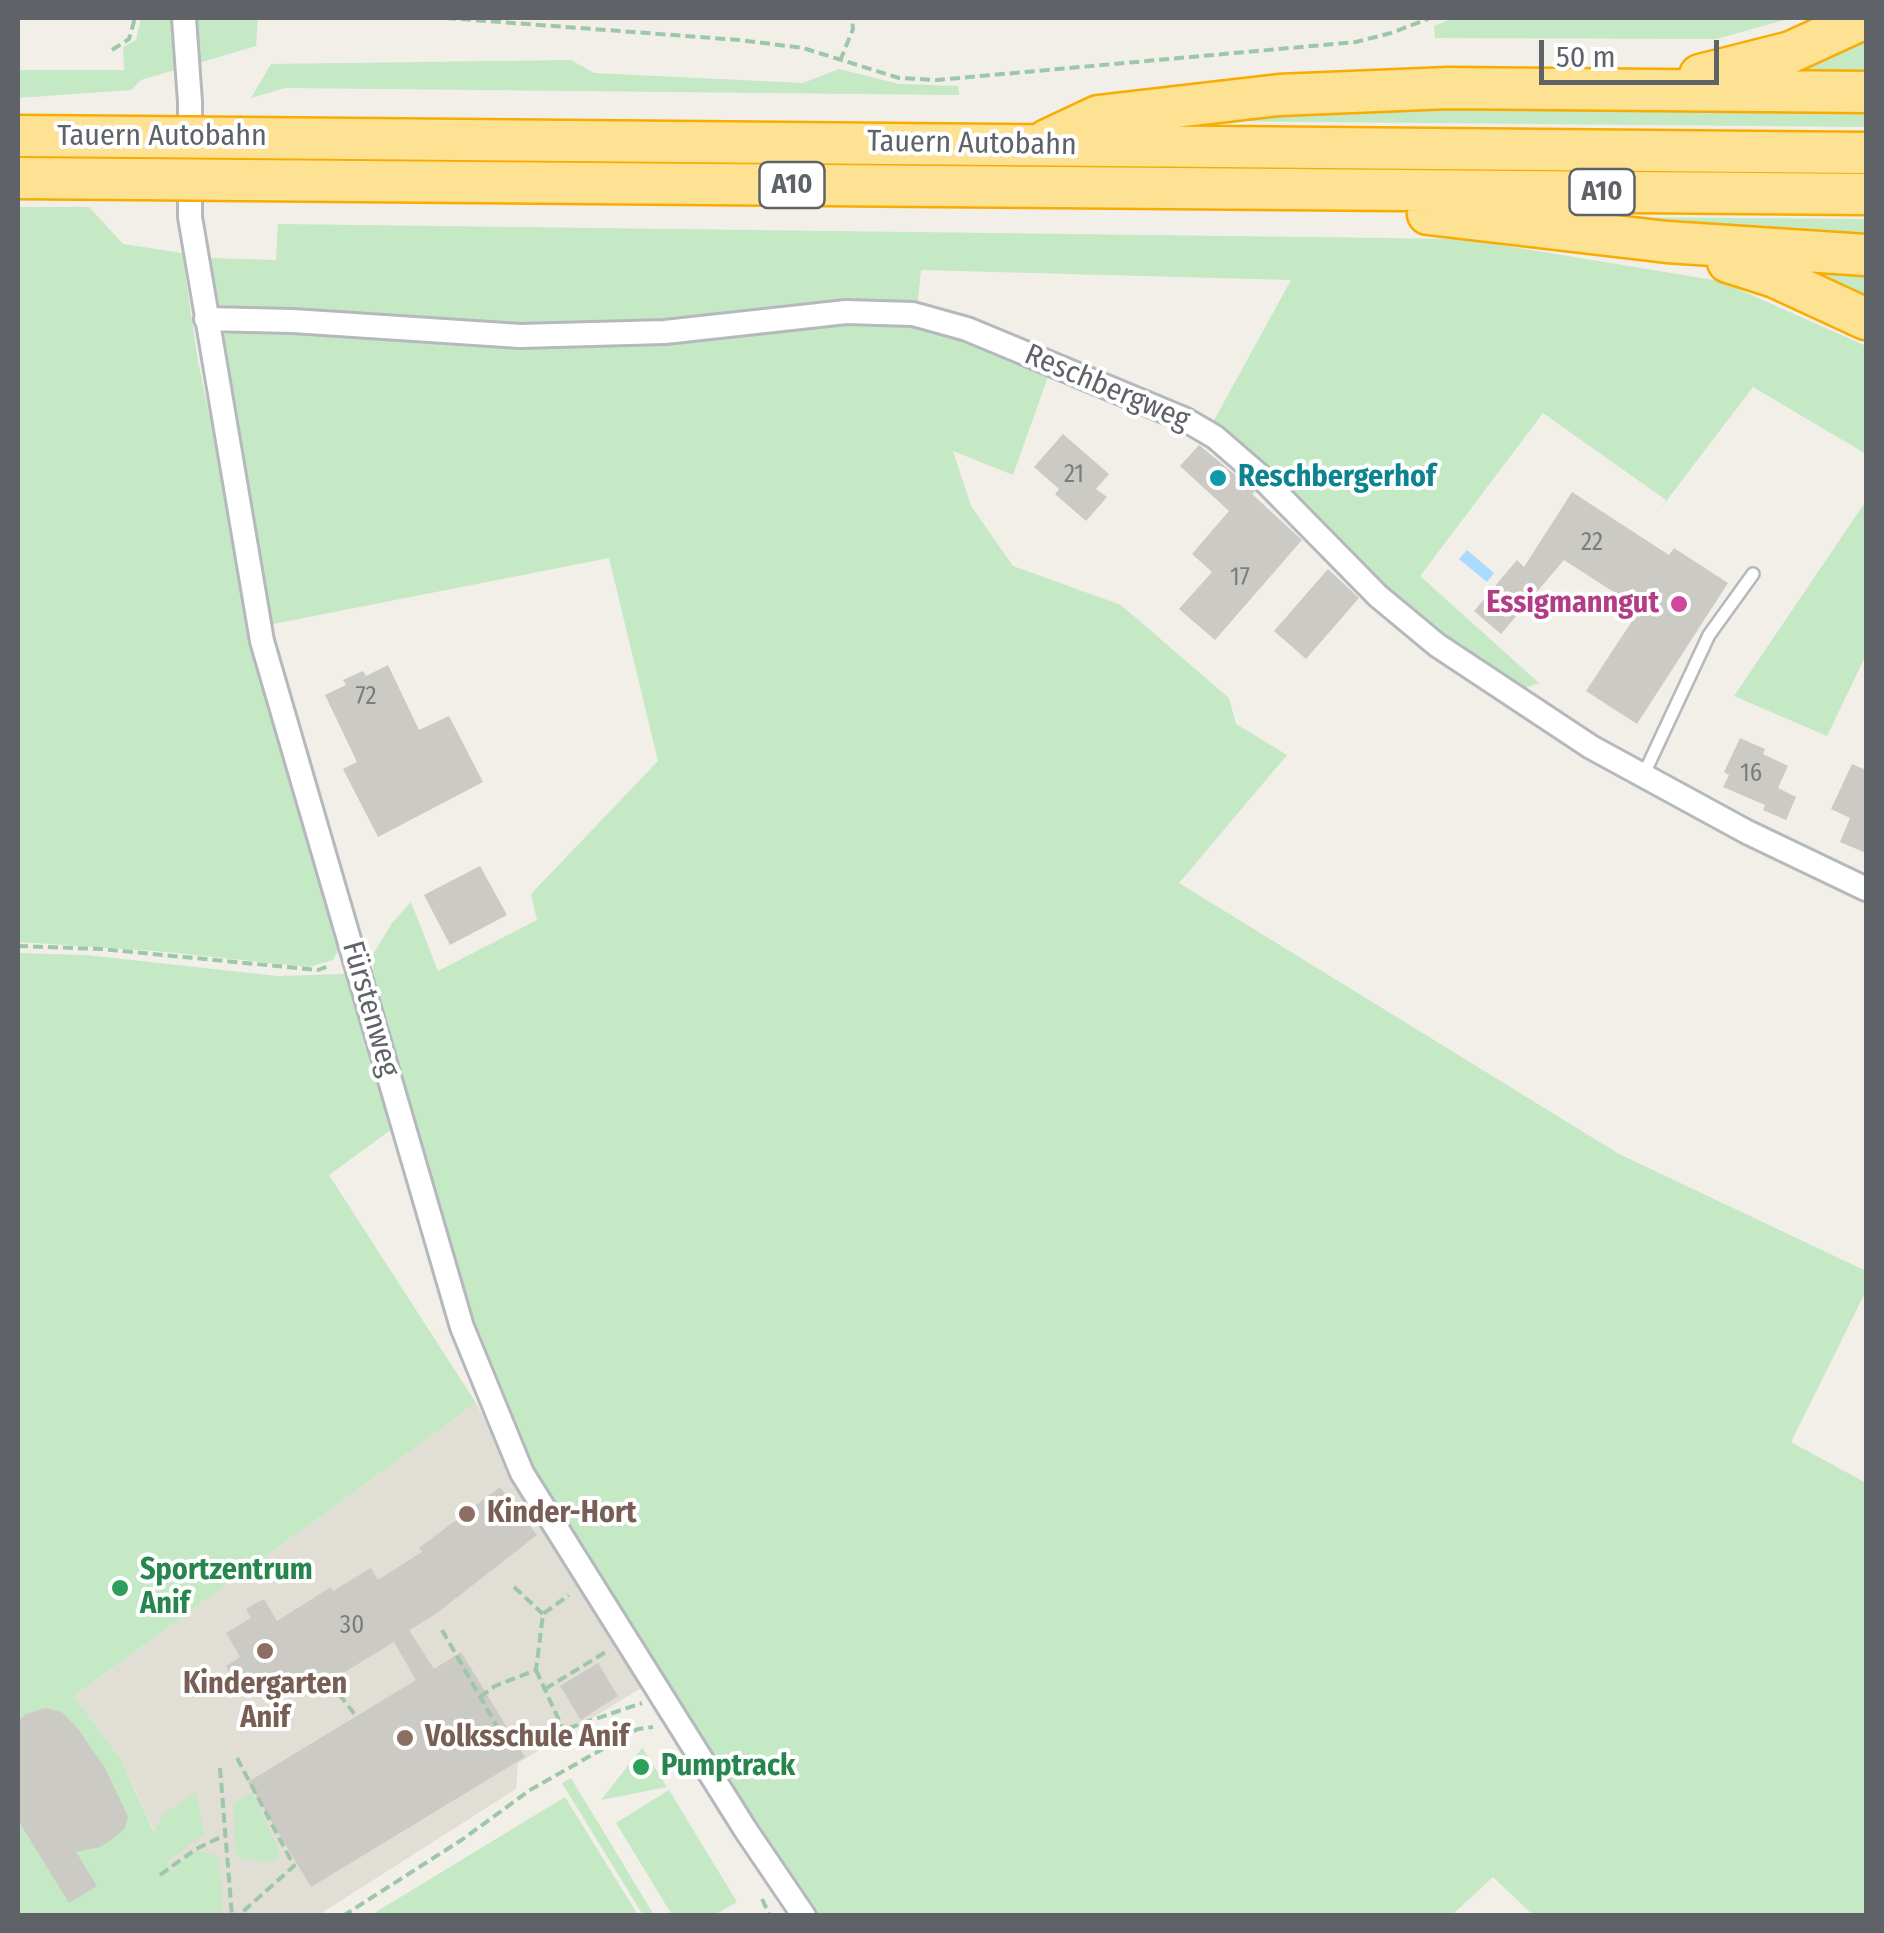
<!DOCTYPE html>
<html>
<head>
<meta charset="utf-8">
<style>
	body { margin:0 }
	#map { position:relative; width:1884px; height:1933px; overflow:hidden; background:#f1efe8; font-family:"Fira Sans Condensed",sans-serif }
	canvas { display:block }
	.frame { position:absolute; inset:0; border:20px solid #5f6368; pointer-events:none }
	.scale { position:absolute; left:1539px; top:40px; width:180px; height:45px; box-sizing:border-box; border:5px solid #5f6368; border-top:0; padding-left:12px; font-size:30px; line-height:35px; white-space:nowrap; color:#5f6368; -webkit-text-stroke:8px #fff; paint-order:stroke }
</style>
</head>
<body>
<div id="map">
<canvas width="1884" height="1933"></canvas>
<div class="frame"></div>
<div class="scale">50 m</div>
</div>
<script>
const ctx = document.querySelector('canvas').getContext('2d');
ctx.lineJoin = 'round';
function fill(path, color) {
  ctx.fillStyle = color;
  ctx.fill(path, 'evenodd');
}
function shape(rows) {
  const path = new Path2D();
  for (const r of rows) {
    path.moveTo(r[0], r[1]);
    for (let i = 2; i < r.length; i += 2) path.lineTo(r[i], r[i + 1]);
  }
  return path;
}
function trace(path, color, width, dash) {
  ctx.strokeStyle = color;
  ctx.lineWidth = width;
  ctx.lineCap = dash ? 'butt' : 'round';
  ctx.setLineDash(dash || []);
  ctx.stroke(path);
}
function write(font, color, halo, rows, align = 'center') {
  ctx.font = font + ' "Fira Sans Condensed",sans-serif';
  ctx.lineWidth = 8;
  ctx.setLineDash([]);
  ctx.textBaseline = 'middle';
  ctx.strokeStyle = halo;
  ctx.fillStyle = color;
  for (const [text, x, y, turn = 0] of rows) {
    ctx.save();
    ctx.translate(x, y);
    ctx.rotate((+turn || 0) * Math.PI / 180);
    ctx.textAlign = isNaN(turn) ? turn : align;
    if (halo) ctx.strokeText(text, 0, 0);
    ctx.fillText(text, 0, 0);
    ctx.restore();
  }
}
const education = shape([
	[476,1403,502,1453,643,1687,518,1763,516,1789,317,1916,205,1915,174,1873,120,1758,74,1696]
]);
const green = shape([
	[141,18,258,18,256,46,141,80,131,90,18,98,18,70,124,70,123,47,136,40],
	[1454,18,1792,18,1716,39,1435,38,1434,26],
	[1866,29,1866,78,1772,72],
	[571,60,594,73,803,83,839,69,899,84,958,86,959,95,285,88,251,98,271,64],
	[1866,101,1866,127,1210,121,1251,110],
	[18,207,89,207,123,244,182,253,198,361,254,631,343,942,333,960,309,967,156,951,18,942],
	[1607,217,1866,219,1866,244],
	[278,224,1464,239,1720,281,1866,346,1866,454,1753,387,1657,513,1666,500,1543,413,1420,576,1539,683,1522,689,1412,613,1246,449,1212,424,1291,280,921,270,917,308,683,327,544,330,217,308,207,258,276,260],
	[1774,264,1866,268,1866,306],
	[811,320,918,322,1050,371,1013,475,953,451,971,506,1013,566,1121,605,1229,698,1236,724,1287,755,1179,883,1619,1154,1866,1271,1866,1291,1791,1442,1866,1483,1866,1915,1533,1915,1493,1877,1452,1915,816,1915,693,1737,522,1454,486,1372,374,999,373,955,392,923,411,902,438,971,537,920,531,894,658,761,609,558,268,625,214,350,222,335,241,328,508,341],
	[1866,501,1866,655,1827,736,1734,696],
	[18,953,86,955,277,976,345,974,359,992,396,1126,329,1175,476,1403,74,1696,120,1758,154,1832,163,1814,196,1792,204,1834,168,1861,174,1872,176,1866,196,1851,215,1855,219,1859,223,1915,18,1916],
	[642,1747,667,1787,601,1800,642,1748],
	[571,1778,654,1915,643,1915,562,1783],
	[669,1790,737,1902,714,1915,672,1915,616,1823],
	[252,1793,279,1851,278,1857,269,1863,241,1858,236,1853,233,1804],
	[565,1797,638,1915,371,1915]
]);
const water = shape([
	[1467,550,1494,573,1487,582,1459,559]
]);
const building = shape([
	[1063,434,1109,474,1096,489,1107,497,1086,521,1055,494,1059,489,1034,467],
	[1199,445,1250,487,1255,492,1252,494,1302,540,1215,640,1179,609,1212,572,1192,554,1229,511,1180,466],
	[1572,492,1669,555,1674,548,1728,583,1637,724,1586,691,1640,609,1564,560,1501,634,1474,611,1517,560,1524,567],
	[1328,569,1359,598,1306,659,1274,631],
	[388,665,419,730,449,716,483,782,378,837,343,769,357,762,325,695,346,685,343,680,363,671,366,676],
	[1740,738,1765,749,1763,754,1788,766,1778,788,1796,797,1786,820,1763,810,1765,805,1723,787,1729,775,1724,772],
	[1852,764,1866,770,1866,853,1840,842,1850,818,1831,809],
	[480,866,507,915,450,945,424,895],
	[500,1487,537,1535,433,1616,409,1630,434,1669,461,1652,525,1757,311,1887,248,1782,416,1680,394,1642,317,1689,309,1677,267,1702,252,1678,238,1687,226,1666,240,1657,226,1633,251,1618,246,1609,264,1599,277,1621,331,1587,333,1591,371,1568,378,1580,422,1552,419,1548],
	[598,1663,618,1696,581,1720,560,1686],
	[45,1708,62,1712,78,1729,105,1768,128,1817,125,1828,114,1838,100,1847,76,1852,97,1886,69,1903,18,1820,18,1721,26,1714]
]);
const path = shape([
	[446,18,740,40,803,48,899,78,937,80,1356,42,1391,33,1430,18],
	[112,50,129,39,135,18],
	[840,61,853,29,852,18],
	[18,946,101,949,318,970,331,965],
	[514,1587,543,1614],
	[442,1630,507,1744,563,1730,642,1703],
	[536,1670,563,1729],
	[545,1689,609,1650],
	[339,1694,356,1716],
	[480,1697,495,1686,536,1670,543,1614,569,1595],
	[237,1758,294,1866,238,1916],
	[220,1768,232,1916],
	[160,1875,196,1849,225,1835],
	[762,1899,770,1916],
	[343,1916,463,1839,530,1790,638,1729,653,1727]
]);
const lane = shape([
	[1643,776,1709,635,1753,574]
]);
const street = shape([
	[184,18,190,102,190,217,262,641,462,1327,522,1473,745,1829,804,1916],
	[206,319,293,321,520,336,665,332,846,312,913,314,967,329,1186,420,1215,437,1260,476,1378,596,1437,645,1591,747,1747,832,1866,889]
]);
const highway = shape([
	[1700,75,1791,52,1865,18],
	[18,136,137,137],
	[242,138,1866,153],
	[1047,140,1098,116,1279,95,1448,88,1866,92],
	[18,178,137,179],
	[245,180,1866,194],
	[1428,214,1667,242,1866,255],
	[1728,262,1775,277,1866,319]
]);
const highwayBridge = shape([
	[137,137,242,138],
	[137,179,245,180]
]);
const markers = [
	[1218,478,10,"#0f9aa8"],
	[1679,604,10,"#d1479c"],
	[467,1514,10,"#8d6e63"],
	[120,1588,10,"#2e9e5b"],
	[265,1651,10,"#8d6e63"],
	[405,1738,10,"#8d6e63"],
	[641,1767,10,"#2e9e5b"]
];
const numberNames = [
	["21",1074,475],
	["22",1592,543],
	["17",1240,578],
	["72",366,697],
	["16",1751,774],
	["30",352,1626]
];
const shields = [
	[792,185,65],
	[1602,192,65]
];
const shieldNames = [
	["A10",792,185],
	["A10",1602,192]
];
const streetNames = [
	["Tauern Autobahn",162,137],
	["Tauern Autobahn",972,144,1],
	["Reschbergweg",1107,388,23],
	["Fürstenweg",370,1009,74]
];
const cultureNames = [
	["Reschbergerhof",1238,478]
];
const hotelNames = [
	["Essigmanngut",1659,604]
];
const educationNames = [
	["Kinder-Hort",487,1514],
	["Kindergarten",265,1685,"center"],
	["Anif",265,1719,"center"],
	["Volksschule Anif",425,1738]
];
const leisureNames = [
	["Sportzentrum",140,1571],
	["Anif",140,1605],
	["Pumptrack",661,1767]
];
fill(education, '#e1ded6');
fill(green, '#c5e8c5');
fill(water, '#aadaff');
fill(building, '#cccac5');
trace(lane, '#b5b8bc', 16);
trace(street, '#b5b8bc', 28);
trace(highway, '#f9ab00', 45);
trace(path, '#9cc7a9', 4, [10, 5]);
trace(lane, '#fff', 11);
trace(street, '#fff', 22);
trace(highway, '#fde293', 40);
trace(highwayBridge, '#f9ab00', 45, []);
trace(highwayBridge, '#fde293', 40);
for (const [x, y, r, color] of markers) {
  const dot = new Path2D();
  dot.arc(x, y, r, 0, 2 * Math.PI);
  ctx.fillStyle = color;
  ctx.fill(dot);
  trace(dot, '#fff', 4);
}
write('25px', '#7a7d7f', null, numberNames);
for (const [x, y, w] of shields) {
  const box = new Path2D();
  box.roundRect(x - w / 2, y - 23, w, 46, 8);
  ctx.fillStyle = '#fff';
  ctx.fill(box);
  trace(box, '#5f6368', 2.5);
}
write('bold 28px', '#5f6368', null, shieldNames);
write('30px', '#5f6368', '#fff', streetNames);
write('bold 30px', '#0d838f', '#fff', cultureNames, 'left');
write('bold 30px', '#b23c85', '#fff', hotelNames, 'right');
write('bold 30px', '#785e54', '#fff', educationNames, 'left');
write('bold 30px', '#27864d', '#fff', leisureNames, 'left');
</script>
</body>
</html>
